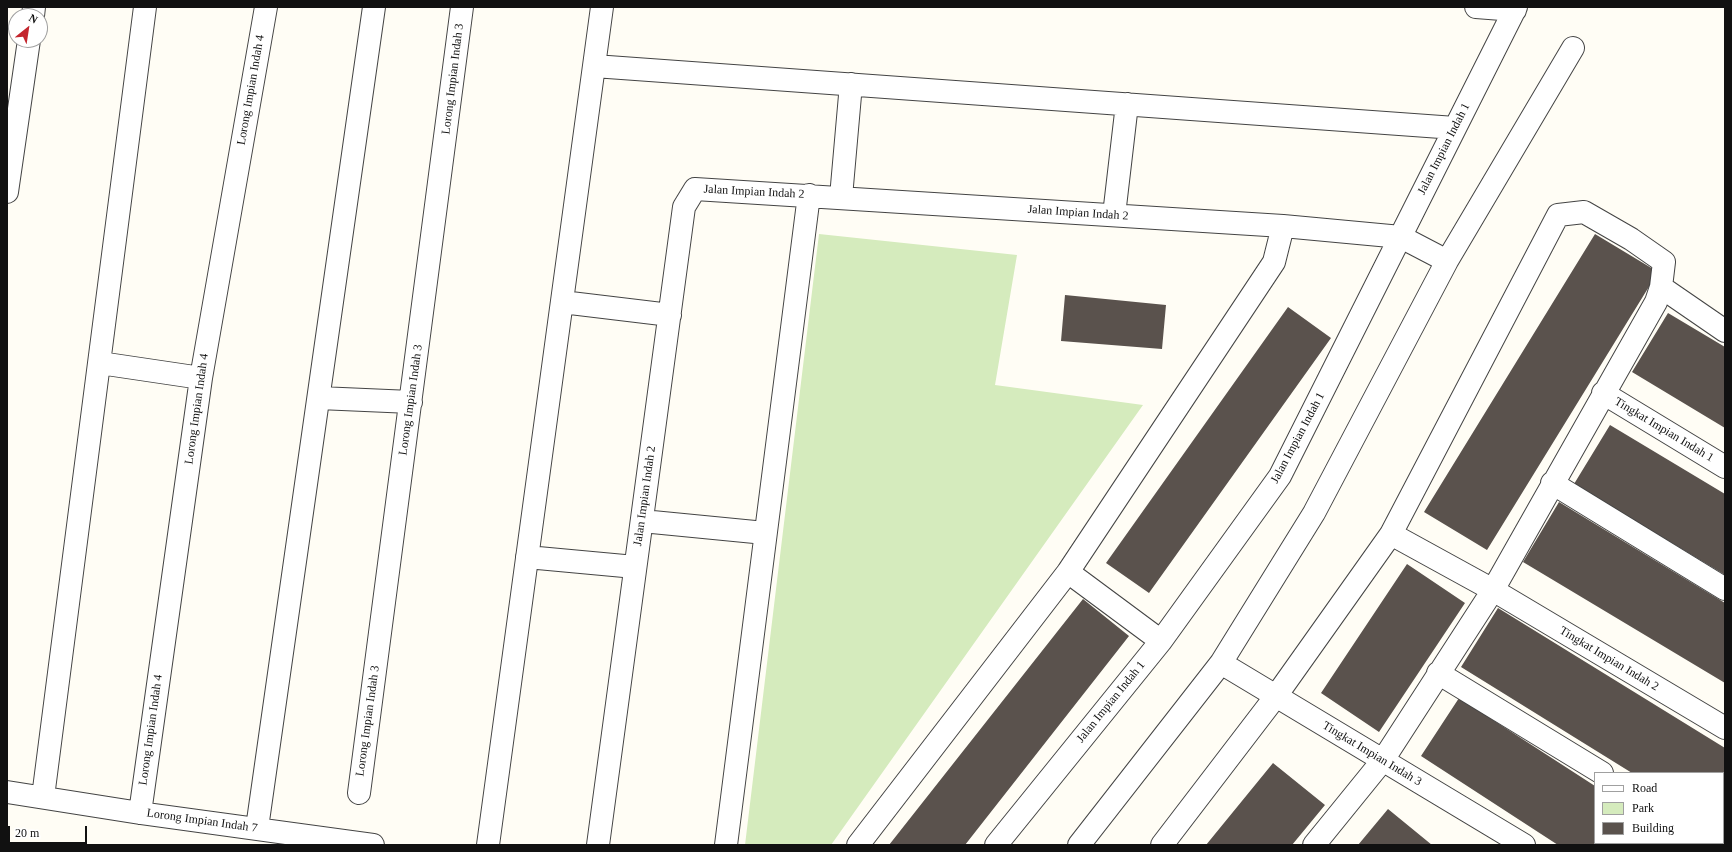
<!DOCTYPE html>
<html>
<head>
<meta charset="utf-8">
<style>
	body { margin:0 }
	#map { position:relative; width:1732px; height:852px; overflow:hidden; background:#fffdf5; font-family:"Times New Roman",serif }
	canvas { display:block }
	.frame { position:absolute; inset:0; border:8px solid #111; pointer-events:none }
	.legend { position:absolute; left:1594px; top:772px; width:130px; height:72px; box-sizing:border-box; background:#fff; border:1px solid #a0a0a0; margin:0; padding:5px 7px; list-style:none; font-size:12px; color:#111 }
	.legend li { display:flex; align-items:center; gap:8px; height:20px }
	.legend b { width:20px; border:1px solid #a0a0a0 }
	.north { position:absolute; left:8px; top:8px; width:40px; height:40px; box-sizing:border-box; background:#fff; border:1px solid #a0a0a0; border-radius:50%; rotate:30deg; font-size:11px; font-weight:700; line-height:16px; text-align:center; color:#111 }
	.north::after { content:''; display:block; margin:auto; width:14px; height:18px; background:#c4262e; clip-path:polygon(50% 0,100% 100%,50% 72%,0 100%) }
	.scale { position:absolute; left:8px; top:826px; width:79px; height:18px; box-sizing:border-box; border:2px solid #111; border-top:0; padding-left:5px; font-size:12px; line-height:14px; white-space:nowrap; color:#111; -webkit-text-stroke:3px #fff; paint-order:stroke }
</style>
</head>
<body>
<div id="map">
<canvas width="1732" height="852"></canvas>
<div class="frame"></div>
<ul class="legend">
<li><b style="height:5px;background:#fff"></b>Road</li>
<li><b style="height:11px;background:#d5ebbd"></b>Park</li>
<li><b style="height:11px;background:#5a524d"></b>Building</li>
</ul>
<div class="north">N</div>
<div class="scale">20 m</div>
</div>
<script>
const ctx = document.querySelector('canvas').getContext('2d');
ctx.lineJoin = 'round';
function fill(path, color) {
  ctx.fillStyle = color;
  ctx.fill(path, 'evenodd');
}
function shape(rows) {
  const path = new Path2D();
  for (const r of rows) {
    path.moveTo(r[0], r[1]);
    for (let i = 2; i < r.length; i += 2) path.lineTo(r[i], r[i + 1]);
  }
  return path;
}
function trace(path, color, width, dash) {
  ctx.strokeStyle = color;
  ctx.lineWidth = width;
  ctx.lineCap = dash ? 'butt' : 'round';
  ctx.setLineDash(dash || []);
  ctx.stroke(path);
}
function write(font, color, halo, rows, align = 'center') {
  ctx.font = font + ' "Times New Roman",serif';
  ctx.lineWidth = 4;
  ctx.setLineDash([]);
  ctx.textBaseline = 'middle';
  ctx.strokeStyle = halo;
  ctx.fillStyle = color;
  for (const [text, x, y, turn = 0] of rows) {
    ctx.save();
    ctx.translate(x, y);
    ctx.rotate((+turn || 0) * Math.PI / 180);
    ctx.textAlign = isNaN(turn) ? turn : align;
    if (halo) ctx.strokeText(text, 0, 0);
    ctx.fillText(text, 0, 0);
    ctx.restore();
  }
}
const green = shape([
	[819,234,1017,255,995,385,1143,405,831,845,745,845]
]);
const building = shape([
	[1595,234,1658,272,1487,550,1424,512],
	[1065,295,1166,305,1162,349,1061,341],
	[1288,307,1331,338,1149,593,1106,563],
	[1668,313,1725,347,1725,428,1632,372],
	[1610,425,1725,494,1725,575,1574,484],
	[1559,502,1725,603,1725,683,1523,562],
	[1407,564,1465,603,1379,732,1321,693],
	[1083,599,1129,636,965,845,889,845],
	[1498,608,1725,748,1725,830,1723,829,1723,773,1632,773,1461,667],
	[1459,698,1595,786,1595,843,1683,843,1686,845,1558,845,1421,756],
	[1273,763,1325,805,1292,845,1206,845],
	[1388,809,1432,845,1358,845]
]);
const minor = shape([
	[1476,7,1515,10],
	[33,16,34,7],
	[594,66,1455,128],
	[7,192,29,40],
	[841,197,851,84],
	[1114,215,1127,104],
	[1661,287,1725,331],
	[562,302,670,315],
	[100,363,201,378],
	[1603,393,1725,467],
	[319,398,411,402],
	[1552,483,1725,589],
	[642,521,765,533],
	[1391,534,1493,590,1725,728],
	[527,557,635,567],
	[1068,572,1161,641],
	[1221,663,1524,845],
	[1438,673,1602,773],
	[7,792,140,813,373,845],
	[359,793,462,7],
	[43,797,145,7],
	[140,813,201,378,266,7],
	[257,828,374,7],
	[1716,843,1720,845],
	[488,845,602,7],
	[598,845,684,207,695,189,1283,226,1401,237,1447,261],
	[726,845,809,195],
	[858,845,1068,572,1274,262,1283,226],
	[996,845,1161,641,1280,476,1516,7],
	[1079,845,1221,663,1314,513,1447,261,1573,48],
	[1162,845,1276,696,1391,534,1558,215,1584,212,1631,239,1664,262,1661,287,1656,302,1493,590,1383,760,1314,845]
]);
const streetNames = [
	["Lorong Impian Indah 3",453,79,-83],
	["Lorong Impian Indah 4",251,90,-80],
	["Jalan Impian Indah 1",1444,149,-63],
	["Jalan Impian Indah 2",754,192,3],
	["Jalan Impian Indah 2",1078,213,4],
	["Lorong Impian Indah 3",411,400,-82],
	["Lorong Impian Indah 4",197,409,-82],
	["Tingkat Impian Indah 1",1664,430,31],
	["Jalan Impian Indah 1",1298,438,-62],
	["Jalan Impian Indah 2",645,496,-82],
	["Tingkat Impian Indah 2",1609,659,31],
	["Jalan Impian Indah 1",1111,702,-51],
	["Lorong Impian Indah 3",368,721,-82],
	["Lorong Impian Indah 4",151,730,-82],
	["Tingkat Impian Indah 3",1372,754,31],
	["Lorong Impian Indah 7",202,821,8]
];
fill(green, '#d5ebbd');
fill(building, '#5a524d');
trace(minor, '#444', 24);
trace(minor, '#fff', 22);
write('12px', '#111', '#fff', streetNames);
</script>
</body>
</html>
